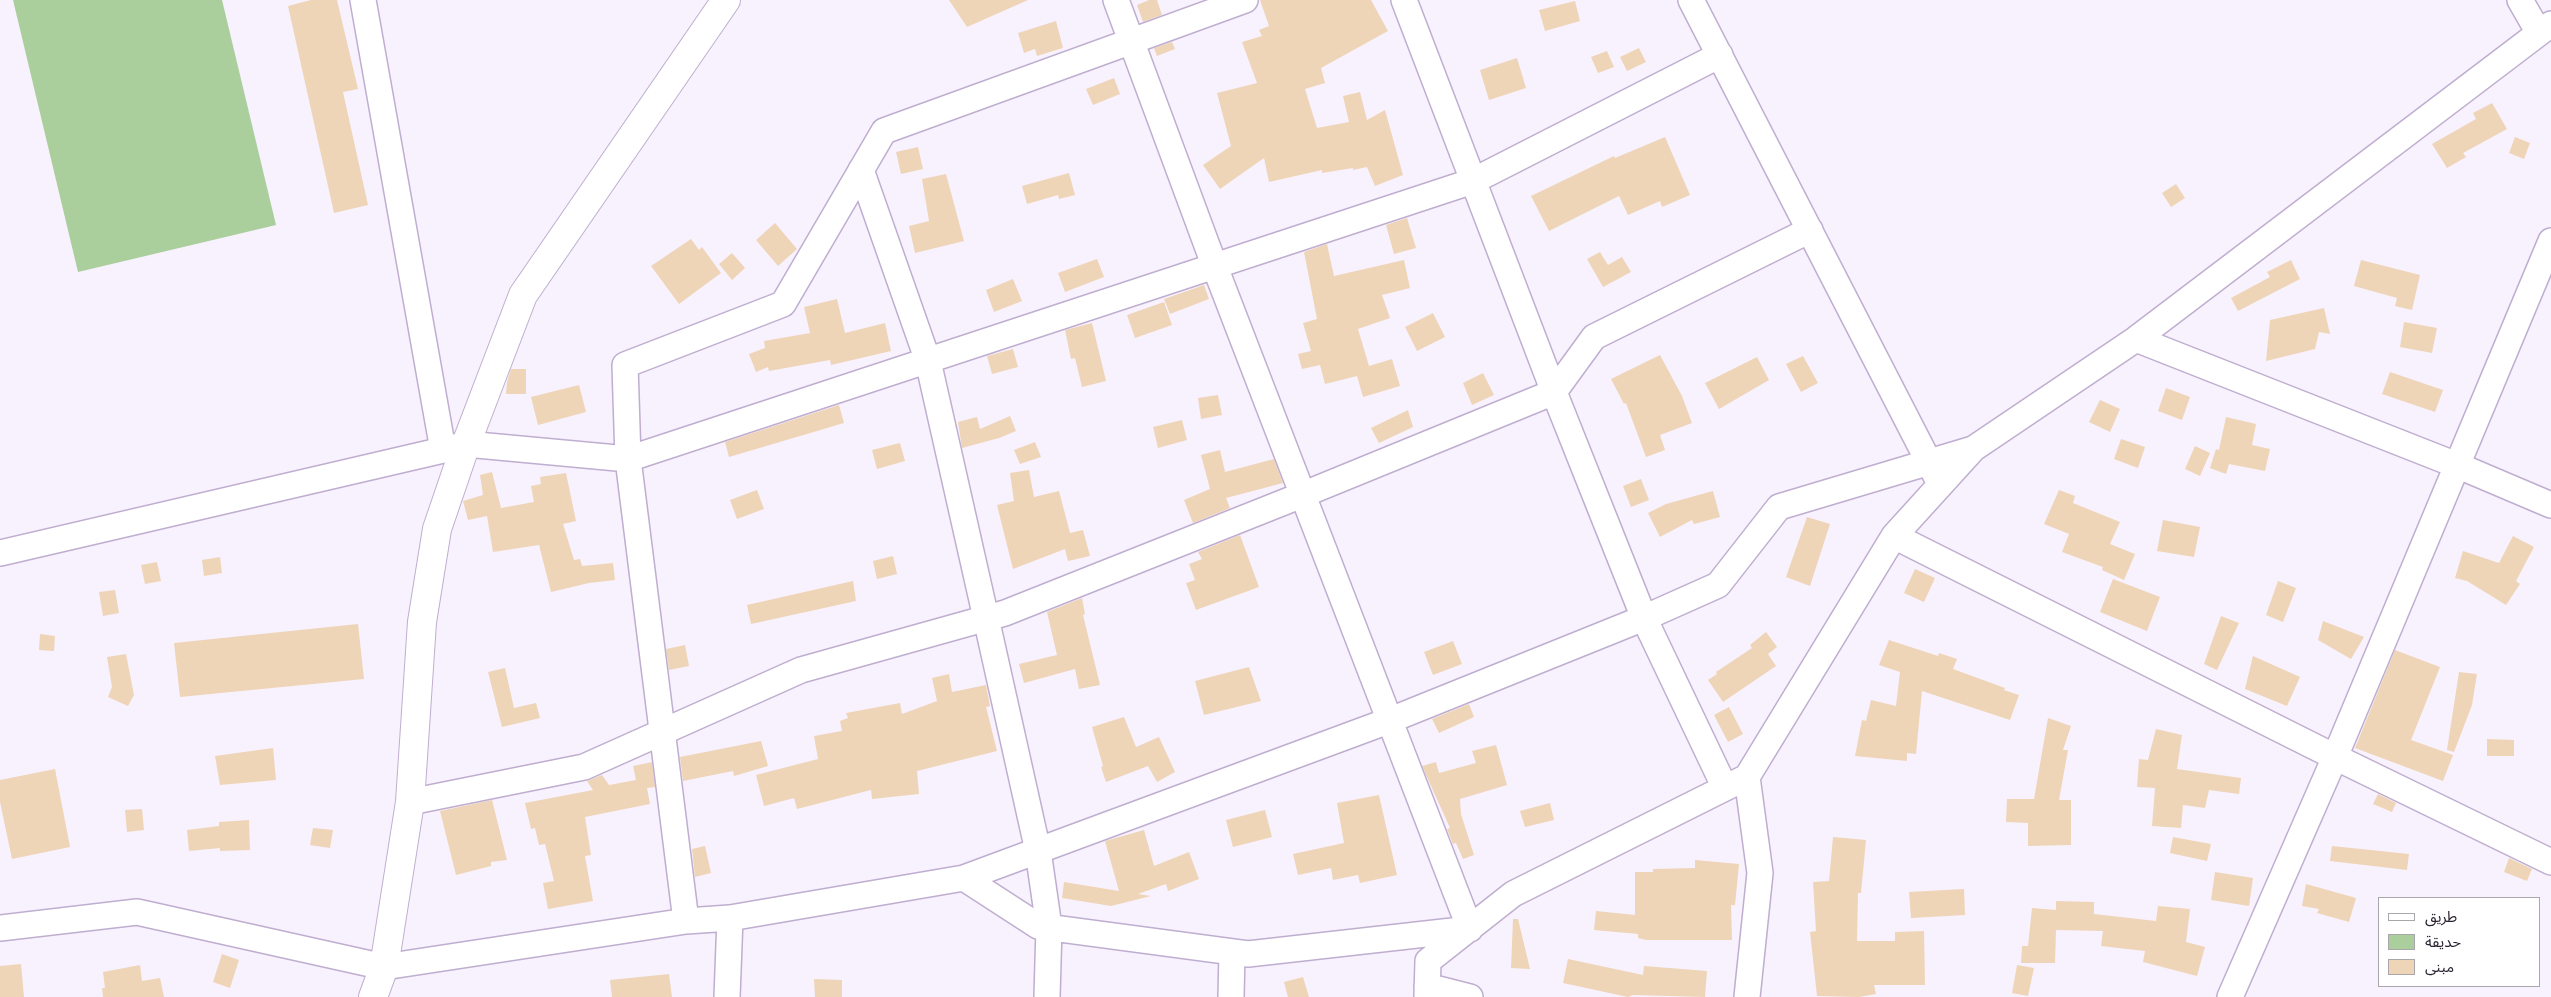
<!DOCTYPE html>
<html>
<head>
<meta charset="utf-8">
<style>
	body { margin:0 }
	#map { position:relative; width:2551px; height:997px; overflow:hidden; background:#f8f1fe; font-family:Lato,"Noto Sans Arabic",sans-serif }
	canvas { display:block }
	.legend { position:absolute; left:2378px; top:897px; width:162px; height:90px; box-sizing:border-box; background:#fff; border:1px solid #a9a7ac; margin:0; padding:6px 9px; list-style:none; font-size:15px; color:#29222f }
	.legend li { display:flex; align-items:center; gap:10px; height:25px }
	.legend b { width:25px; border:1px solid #a9a7ac }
</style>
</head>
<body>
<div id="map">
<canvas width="2551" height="997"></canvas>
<ul class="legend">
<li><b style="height:6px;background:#fff"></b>طريق</li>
<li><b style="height:14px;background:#aace9c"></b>حديقة</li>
<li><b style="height:14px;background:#efd5b7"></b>مبنى</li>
</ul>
</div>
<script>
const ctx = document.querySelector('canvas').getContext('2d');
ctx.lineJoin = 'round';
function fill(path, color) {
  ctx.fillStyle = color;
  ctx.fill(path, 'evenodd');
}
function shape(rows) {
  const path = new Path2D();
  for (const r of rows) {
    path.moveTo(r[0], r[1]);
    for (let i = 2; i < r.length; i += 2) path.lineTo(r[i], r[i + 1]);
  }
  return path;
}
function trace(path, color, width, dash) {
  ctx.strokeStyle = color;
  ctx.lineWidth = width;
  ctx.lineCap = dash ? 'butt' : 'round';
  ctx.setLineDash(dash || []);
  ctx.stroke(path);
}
const green = shape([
	[13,0,222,0,276,225,78,272]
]);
const building = shape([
	[311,0,337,0,358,89,343,92,368,205,334,213,288,6],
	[949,0,1028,0,967,27],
	[1149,0,1157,0,1162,15,1143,22,1137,5],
	[1260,0,1371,0,1388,31,1321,68,1325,83,1305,89,1317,128,1349,122,1343,96,1360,92,1367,120,1385,110,1403,175,1375,186,1367,167,1353,170,1353,168,1322,173,1322,170,1269,182,1264,158,1220,189,1203,165,1231,146,1217,93,1257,83,1242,42,1262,36,1259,30,1269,26],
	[1575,1,1580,21,1545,31,1539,10],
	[1056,21,1063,48,1037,56,1035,49,1024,53,1018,33],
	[1172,42,1175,49,1157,56,1154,48],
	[1639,48,1646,62,1627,71,1620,57],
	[1607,51,1614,67,1598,73,1591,57],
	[1517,58,1526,88,1489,100,1480,70],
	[1114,78,1120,94,1093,105,1086,89],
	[2492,103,2507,129,2463,153,2466,157,2447,168,2432,144,2476,119,2473,113],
	[1665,137,1690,195,1662,207,1660,201,1628,215,1619,196,1549,231,1531,196,1614,156,1615,158],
	[2515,137,2530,143,2524,159,2509,153],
	[918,147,923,169,901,174,896,152],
	[1069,173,1075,195,1059,199,1058,195,1027,204,1022,186],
	[946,174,964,241,915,253,909,226,929,221,922,179],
	[2176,184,2185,198,2171,207,2162,193],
	[1407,218,1416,248,1394,254,1386,225],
	[775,223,797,249,778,266,756,240],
	[691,239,699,250,702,247,721,273,679,304,651,266],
	[1327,244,1334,276,1404,260,1410,288,1382,295,1390,318,1358,329,1369,366,1392,359,1400,386,1363,397,1357,376,1325,384,1320,365,1302,369,1298,354,1311,351,1303,323,1317,319,1304,252],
	[1600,252,1608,265,1622,257,1631,272,1603,287,1587,259],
	[732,253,745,268,732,280,719,264],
	[1097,259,1104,277,1065,292,1058,273],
	[2291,260,2300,279,2238,311,2231,298,2270,277,2267,272],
	[2361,260,2420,275,2412,310,2395,306,2397,298,2354,286],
	[1013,279,1022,301,994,312,986,290],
	[1204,285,1209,299,1170,314,1164,299],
	[837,299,845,333,885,323,891,351,831,365,830,360,769,371,768,367,756,372,749,354,765,348,764,341,810,333,804,307],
	[1164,302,1172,325,1135,338,1127,315],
	[2324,308,2330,334,2319,332,2315,349,2266,361,2270,320],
	[1433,313,1445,337,1417,351,1405,327],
	[2404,322,2437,328,2432,353,2400,347],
	[1092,323,1106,381,1082,387,1075,358,1071,359,1065,330],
	[1013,349,1018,367,992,374,987,356],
	[1660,355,1682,396,1692,423,1660,435,1665,450,1646,457,1626,403,1624,404,1611,379],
	[1803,356,1818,383,1801,392,1786,364],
	[1757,357,1769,380,1719,409,1705,383],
	[511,369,526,369,526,394,506,394,507,382],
	[2390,372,2443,390,2435,412,2382,394],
	[1483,373,1494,395,1472,405,1463,383],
	[579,385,586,412,538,425,531,397],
	[2166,388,2190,397,2182,420,2158,411],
	[1218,395,1222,415,1201,419,1198,398],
	[2100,400,2120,409,2110,432,2089,422],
	[839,405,844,423,729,457,725,442],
	[1408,410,1413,427,1379,443,1371,428],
	[1010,416,1016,431,999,438,962,448,958,422,977,417,980,429],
	[2226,417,2256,424,2252,445,2270,449,2265,471,2229,464,2226,474,2210,468,2216,449,2219,450],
	[1182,420,1187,440,1158,448,1153,427],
	[2121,439,2145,447,2138,468,2114,459],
	[1035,442,1041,457,1020,464,1014,450],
	[900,443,905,461,877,469,872,450],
	[2195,446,2210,453,2200,476,2185,469],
	[1220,450,1225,472,1274,459,1283,483,1226,498,1230,508,1193,523,1184,500,1210,489,1201,455],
	[1029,470,1034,497,1059,491,1070,533,1083,530,1090,556,1068,561,1065,549,1013,569,997,505,1014,501,1010,473],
	[492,472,501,508,534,502,531,486,541,484,540,477,566,473,576,521,563,524,574,560,580,559,582,566,613,563,615,580,589,583,551,592,539,545,493,552,487,516,468,520,463,501,483,495,480,475],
	[1641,479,1649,500,1631,507,1623,486],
	[757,490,764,509,737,519,730,500],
	[2059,490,2075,496,2073,503,2120,522,2110,544,2135,554,2124,580,2102,570,2103,567,2062,552,2069,534,2044,524],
	[1713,491,1720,517,1694,524,1692,520,1660,537,1648,513,1666,504],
	[1807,517,1830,524,1810,586,1786,577],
	[2163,520,2200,527,2194,557,2157,551],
	[1240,535,1259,587,1196,610,1186,583,1195,580,1189,564,1202,559,1198,552],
	[2513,536,2534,547,2516,581,2520,584,2506,605,2467,581,2455,578,2463,551,2499,563],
	[893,556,897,574,877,579,873,561],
	[220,557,222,573,204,576,202,560],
	[157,562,161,581,145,584,141,565],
	[1915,569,1935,578,1924,602,1904,593],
	[2113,579,2160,597,2147,631,2100,612],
	[853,581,856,601,751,624,747,605],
	[2278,581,2296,588,2283,622,2266,615],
	[115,590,119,613,103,616,99,592],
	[1082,598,1085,614,1083,615,1100,685,1079,689,1075,669,1024,683,1019,664,1057,655,1047,612],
	[2221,616,2239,623,2217,670,2204,664],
	[2323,621,2364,637,2351,659,2318,640],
	[358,624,364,679,180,697,174,643],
	[1766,632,1777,647,1768,654,1776,666,1723,702,1708,680,1717,674,1716,672,1752,648,1750,645],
	[40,634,55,636,54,651,39,650],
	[1889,640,1938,656,1939,653,1957,659,1953,669,2005,688,2004,690,2019,695,2010,720,1922,691,1916,754,1907,753,1907,761,1855,756,1862,720,1866,721,1871,700,1896,706,1900,672,1879,665],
	[1453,641,1462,664,1433,675,1424,652],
	[685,645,689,666,669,670,666,649],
	[2395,650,2440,667,2411,740,2453,755,2443,781,2355,748],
	[126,654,134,695,128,706,108,697,112,687,107,657],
	[2253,656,2300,677,2287,706,2245,689],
	[1249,667,1261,701,1204,715,1195,681],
	[505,668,514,708,536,703,540,718,502,727,488,672],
	[2459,672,2477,674,2472,705,2454,752,2447,750],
	[949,674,952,692,986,685,990,706,986,707,997,751,917,771,919,794,872,799,871,790,797,809,794,798,764,806,756,775,818,759,814,736,842,731,840,721,848,718,846,713,900,703,902,714,937,701,932,678],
	[1469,704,1474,717,1439,733,1432,719],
	[1729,707,1743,734,1728,742,1714,715],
	[1124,717,1136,747,1159,737,1175,772,1157,782,1148,766,1106,782,1101,767,1103,766,1092,727],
	[2048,718,2071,726,2063,750,2068,750,2059,800,2071,800,2071,845,2028,846,2028,823,2006,822,2007,799,2034,799],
	[2156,729,2182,735,2177,769,2241,778,2239,794,2209,790,2205,808,2183,805,2181,828,2152,826,2155,788,2137,787,2139,759,2148,760],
	[2487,739,2514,740,2514,756,2487,756],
	[761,741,768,766,734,776,733,771,683,781,680,757],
	[1496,745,1507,785,1460,799,1461,814,1474,855,1463,859,1456,843,1453,844,1447,829,1450,828,1422,766,1436,762,1439,773,1476,763,1472,751],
	[273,748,276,780,220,785,215,756],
	[652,762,655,787,647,788,650,804,585,817,591,855,585,856,593,901,548,909,543,883,554,881,545,844,539,845,535,828,531,829,525,803,593,790,587,781,602,775,609,785,636,780,633,766],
	[55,769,70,847,12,859,0,802,0,780],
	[2378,794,2396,803,2392,812,2373,804],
	[1379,795,1397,875,1360,883,1358,875,1333,880,1331,868,1298,875,1293,854,1344,843,1337,803],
	[492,800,507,860,491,862,491,866,456,875,440,811],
	[1550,803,1554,820,1525,827,1520,811],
	[142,809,144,830,127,832,125,810],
	[1265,810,1272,837,1233,847,1226,820],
	[249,820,250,850,220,851,220,848,189,851,187,830,219,826,219,822],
	[313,828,333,830,330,848,310,845],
	[1144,830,1154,866,1189,852,1199,879,1168,891,1166,884,1138,894,1151,896,1111,906,1062,898,1064,882,1119,891,1105,841],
	[1833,837,1866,840,1861,893,1858,893,1857,941,1895,941,1895,932,1924,931,1925,985,1874,985,1876,994,1859,997,1817,996,1810,932,1816,931,1813,882,1829,881],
	[2173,837,2211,844,2207,861,2170,853],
	[705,846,711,873,695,877,692,849],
	[2332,846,2409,854,2407,870,2330,861],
	[2509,858,2532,869,2527,881,2504,872],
	[1695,860,1739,864,1735,905,1731,905,1732,940,1646,940,1638,938,1638,934,1594,930,1596,911,1635,915,1635,872,1653,872,1653,869,1695,868],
	[2215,872,2253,878,2249,906,2211,900],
	[2306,884,2356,898,2349,922,2317,913,2319,909,2302,906],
	[1964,889,1965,915,1911,918,1909,892],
	[2056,901,2094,902,2094,914,2156,921,2158,906,2190,909,2186,942,2205,947,2197,976,2143,962,2145,951,2101,946,2103,931,2056,930,2055,963,2021,963,2022,946,2028,946,2032,908,2056,910],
	[1513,919,1518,919,1530,969,1511,968],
	[222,954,239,960,230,988,213,982],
	[1568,959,1643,975,1644,966,1707,971,1705,997,1633,995,1628,997,1563,983],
	[21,964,24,997,0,997,0,966],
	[140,965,142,981,160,978,164,997,103,997,102,988,105,988,103,972],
	[2017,965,2034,968,2028,996,2012,993],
	[669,974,672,997,612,997,610,980],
	[1303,977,1309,997,1288,997,1284,982],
	[814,979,842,980,842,997,815,997]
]);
const minor = shape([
	[363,0,443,450,466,444,628,459,1473,181,1720,55],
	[1404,0,1554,392,1644,618,1725,788],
	[1691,0,1936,476],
	[2520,0,2539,33],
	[861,170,928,361,986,618,1038,851,1049,927,1047,997],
	[2136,339,2459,466,2551,505],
	[1894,536,2335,757,2551,862],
	[0,553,443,450],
	[410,802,584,767,801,670,1005,613,1302,495,1554,392,1594,337,1810,230],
	[964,878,1038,926,1248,954,1470,929,1215,267,1116,0],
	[686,921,628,459,625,365,783,304,884,131,1245,0],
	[0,928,137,912,384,967,686,921,730,918,964,878,1388,721,1644,618,1718,585,1779,507,1973,449],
	[1427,986,1470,997],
	[727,997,730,918],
	[1231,997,1232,952],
	[1427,997,1428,961,1513,894,1747,777,1894,536,1973,449,2136,339,2551,24],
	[1747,997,1760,873,1747,777],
	[2230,997,2335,757,2551,241]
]);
const trunk = shape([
	[373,997,384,967,410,802,422,622,437,529,466,444,523,295,726,0]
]);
fill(green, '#aace9c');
fill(building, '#efd5b7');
trace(minor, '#bfaecf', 28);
trace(trunk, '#bfaecf', 30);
trace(minor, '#fff', 25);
trace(trunk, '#fff', 28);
</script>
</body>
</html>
